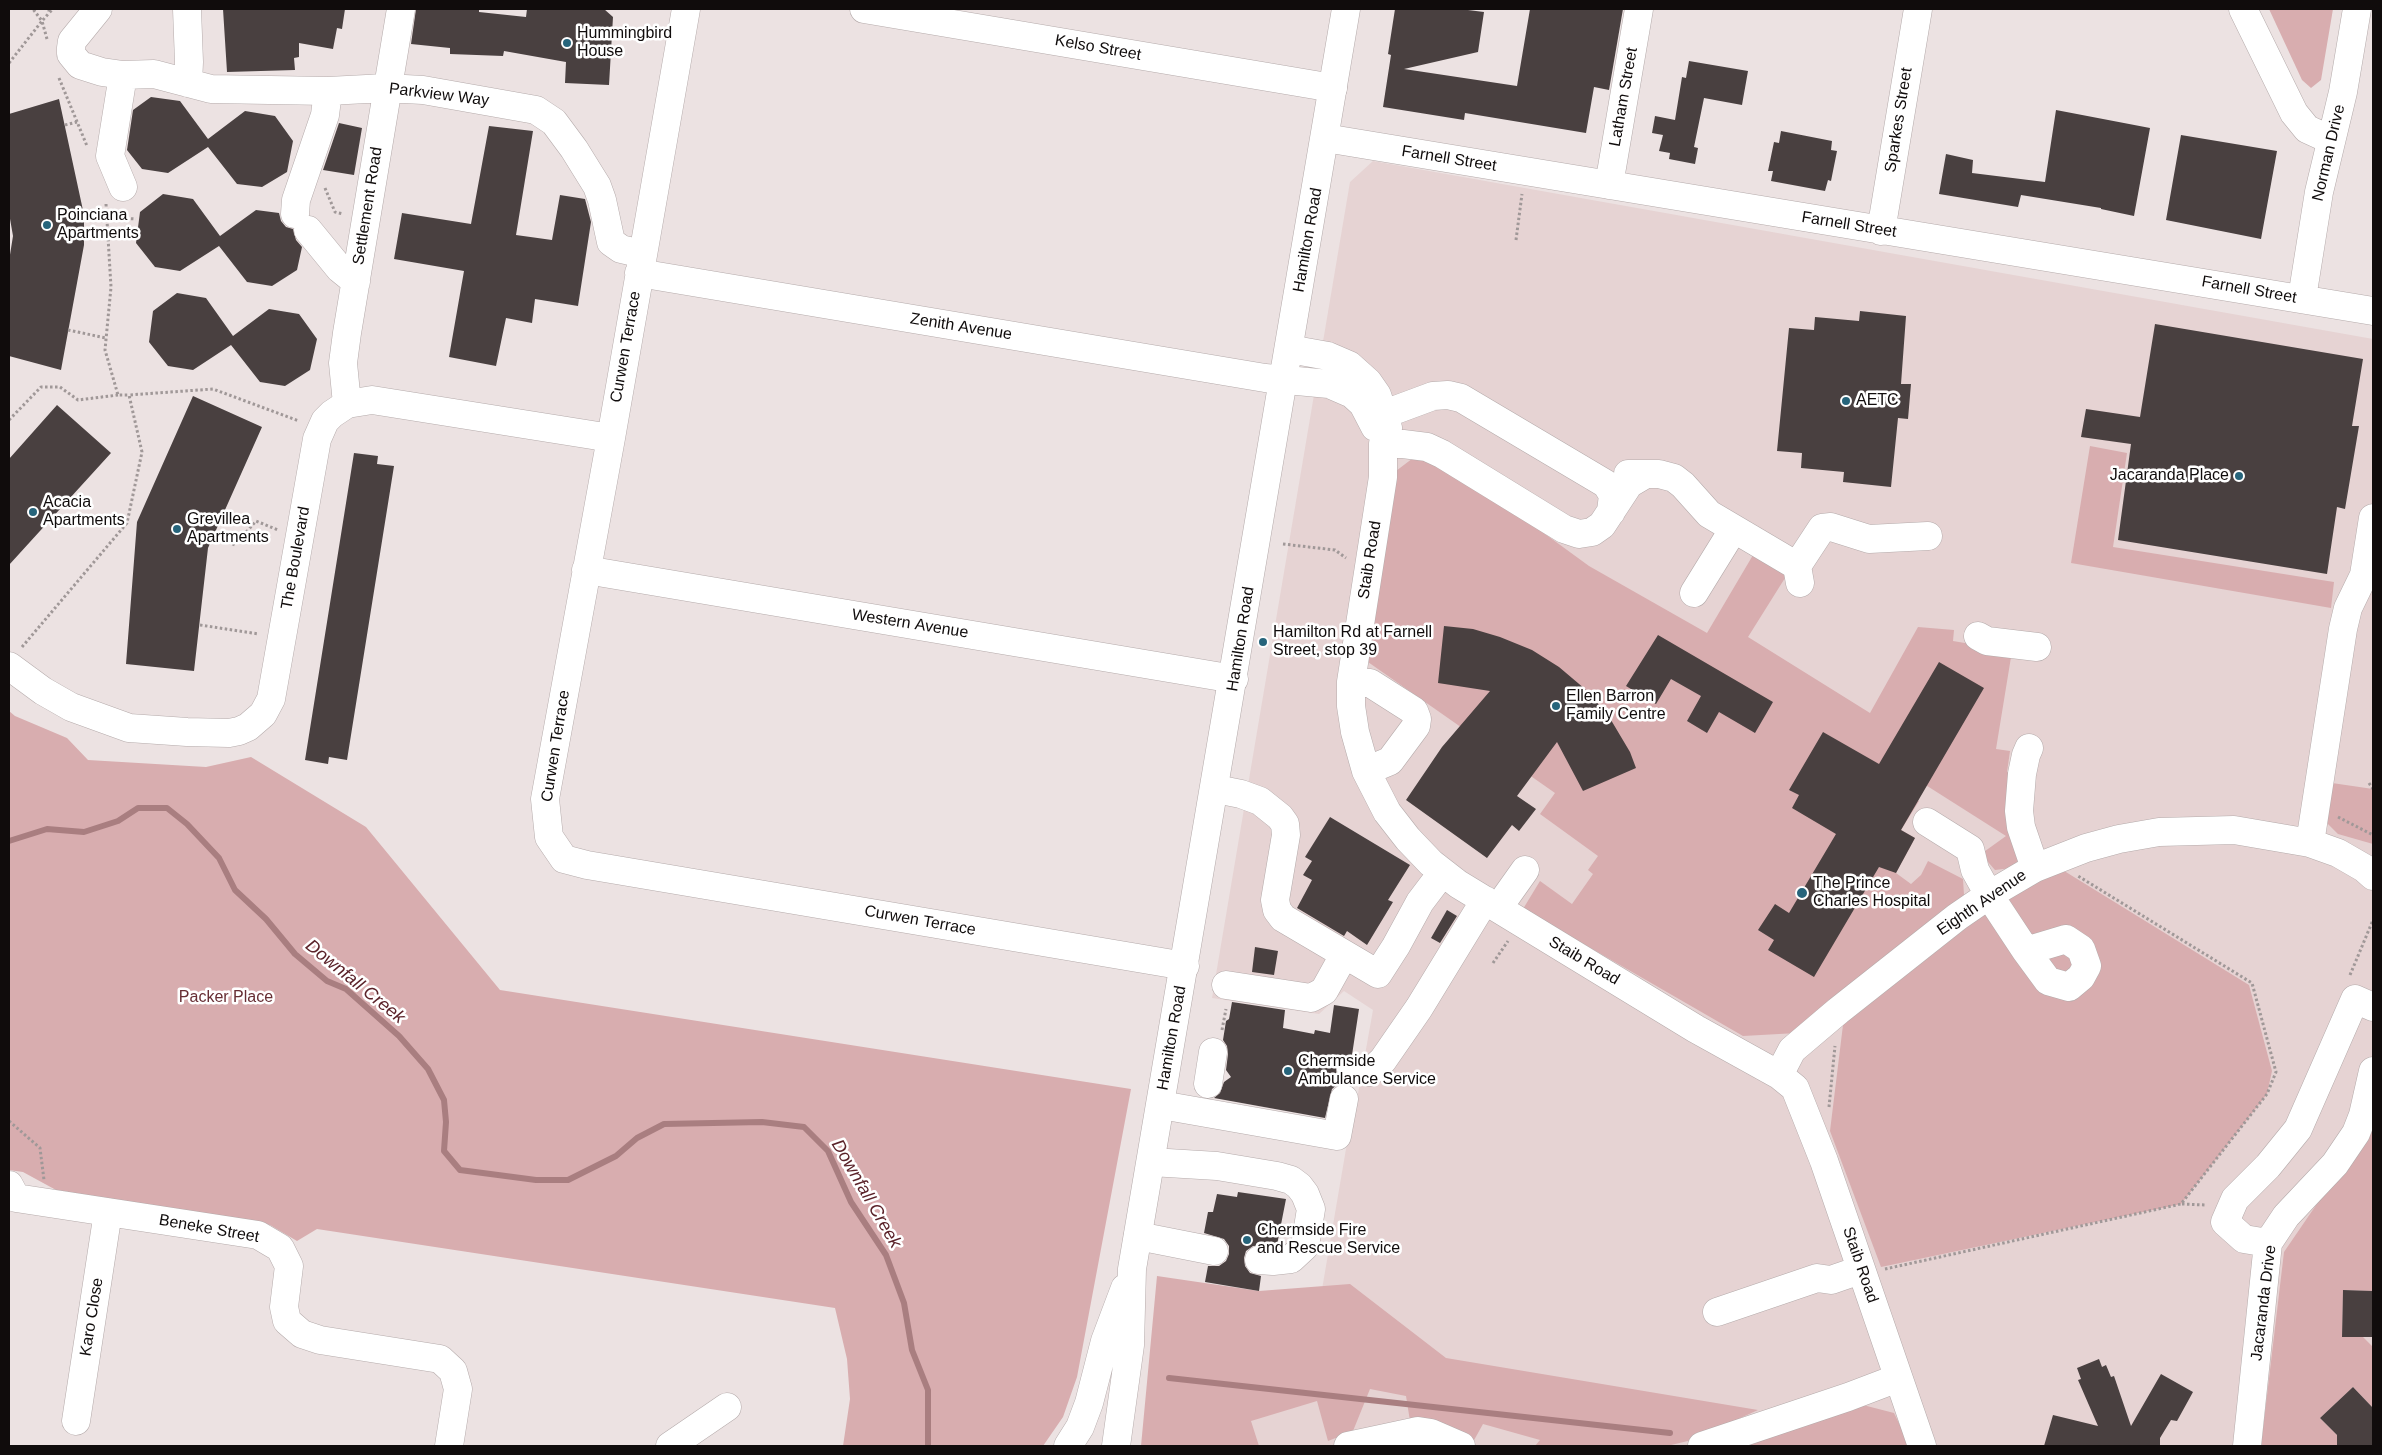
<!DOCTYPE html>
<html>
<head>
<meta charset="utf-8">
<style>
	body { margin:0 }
	#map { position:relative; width:2382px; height:1455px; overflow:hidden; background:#ece2e2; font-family:Helvetica,sans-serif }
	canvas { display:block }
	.frame { position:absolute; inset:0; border:10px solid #100c0c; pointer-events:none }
</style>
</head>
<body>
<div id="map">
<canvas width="2382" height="1455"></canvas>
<div class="frame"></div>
</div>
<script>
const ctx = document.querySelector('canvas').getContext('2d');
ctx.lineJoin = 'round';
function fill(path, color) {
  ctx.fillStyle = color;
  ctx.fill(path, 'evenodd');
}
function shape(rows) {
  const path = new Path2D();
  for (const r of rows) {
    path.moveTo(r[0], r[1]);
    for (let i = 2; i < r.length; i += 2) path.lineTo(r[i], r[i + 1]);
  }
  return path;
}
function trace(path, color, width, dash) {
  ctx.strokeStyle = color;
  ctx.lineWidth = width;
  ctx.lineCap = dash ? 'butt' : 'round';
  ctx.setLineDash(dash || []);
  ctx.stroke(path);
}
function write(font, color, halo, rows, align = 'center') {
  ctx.font = font + ' Helvetica,sans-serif';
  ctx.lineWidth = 5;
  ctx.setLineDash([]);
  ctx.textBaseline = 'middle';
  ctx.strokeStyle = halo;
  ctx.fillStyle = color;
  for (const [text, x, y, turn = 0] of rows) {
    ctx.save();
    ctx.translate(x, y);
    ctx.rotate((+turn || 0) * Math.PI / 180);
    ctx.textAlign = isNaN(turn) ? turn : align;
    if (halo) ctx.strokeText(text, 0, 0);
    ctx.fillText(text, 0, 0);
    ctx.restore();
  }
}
const built = shape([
	[1373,161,2373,339,2373,1446,1142,1446,1314,1336,1346,1149,1356,1105,1373,1010,1344,991,1319,1014,1212,998,1350,182]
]);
const green = shape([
	[2269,9,2333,9,2321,80,2311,88,2302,80],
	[2090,446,2127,453,2113,547,2334,582,2331,608,2071,563],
	[1421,452,1449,464,1589,566,1707,633,1756,550,1790,570,1748,637,1870,713,1918,627,1954,630,1953,641,2012,651,1996,749,2010,751,2007,772,2019,774,2023,854,2012,868,1995,870,1981,854,2006,836,1902,770,1893,786,1919,801,1901,830,1915,838,1896,873,1911,884,1921,875,1928,861,1963,879,1964,895,1797,1033,1743,1036,1523,909,1540,881,1572,904,1593,874,1588,870,1598,856,1540,814,1555,793,1368,662,1396,471],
	[9,711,15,716,67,738,88,760,206,767,251,757,366,827,500,990,1131,1089,1077,1377,1063,1417,1043,1446,843,1446,850,1399,847,1359,835,1308,317,1229,297,1241,270,1225,56,1190,23,1172,9,1170],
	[2332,783,2373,789,2373,844,2338,834,2326,822],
	[2061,869,2249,985,2272,1071,2267,1094,2181,1204,1881,1267,1830,1131,1843,1025,2004,898],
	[2373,1122,2373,1291,2343,1290,2342,1337,2363,1337,2373,1347,2373,1408,2353,1387,2320,1418,2337,1435,2337,1446,2261,1446,2284,1252],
	[1157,1276,1259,1291,1350,1284,1446,1358,1758,1410,1692,1440,1667,1446,1535,1446,1540,1440,1483,1424,1473,1442,1410,1421,1406,1396,1370,1389,1353,1431,1328,1441,1317,1401,1251,1421,1259,1446,1141,1446],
	[1863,1405,1894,1413,1910,1446,1744,1446]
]);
const stream = shape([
	[9,841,47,829,84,832,118,821,138,808,167,808,187,824,219,858,235,890,266,919,295,954,327,981,346,989,399,1036,428,1069,444,1100,446,1122,444,1151,460,1170,536,1180,568,1180,616,1156,637,1138,664,1124,762,1122,804,1127,828,1151,851,1202,886,1255,904,1303,912,1350,928,1390,928,1446],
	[1169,1378,1670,1433]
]);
const building = shape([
	[223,9,345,9,342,29,337,28,333,49,299,43,299,57,294,58,295,70,227,72],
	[416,9,479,9,479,12,526,17,527,9,604,9,613,17,609,85,565,83,566,62,504,51,503,56,450,54,450,48,411,44],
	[1395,9,1460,9,1484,12,1478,52,1404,69,1517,86,1530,9,1623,9,1609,90,1594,87,1586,133,1465,113,1464,120,1383,107,1391,55,1388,54],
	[1689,61,1748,71,1742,105,1704,98,1694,147,1698,148,1695,164,1669,159,1670,153,1659,151,1663,135,1652,133,1655,116,1675,120,1682,77,1686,78],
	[151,97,180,101,208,139,245,111,275,116,293,141,287,172,262,187,237,184,208,147,168,173,142,169,127,150,133,110],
	[59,99,84,215,84,245,61,370,9,356,9,261,13,236,9,213,9,114],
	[2056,110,2150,128,2134,216,2101,209,2101,208,2021,195,2018,207,1939,194,1946,154,1973,160,1972,173,2045,182],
	[339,123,362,128,354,175,323,170],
	[489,126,533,131,516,235,552,240,560,195,585,199,591,222,578,306,535,299,532,323,506,318,496,366,449,357,464,271,394,259,402,213,471,224],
	[1781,131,1832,141,1831,150,1837,151,1831,181,1828,180,1825,191,1771,181,1773,171,1768,171,1774,142,1779,143],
	[2181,135,2277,151,2261,239,2166,220],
	[163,194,193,199,220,236,256,210,279,213,281,221,286,227,293,229,296,240,302,247,297,270,272,286,247,282,219,246,180,271,155,267,136,243,140,212],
	[177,293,206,298,233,336,269,309,299,314,317,339,310,370,285,386,260,382,231,345,193,370,168,366,149,342,153,311],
	[1860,311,1906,316,1901,384,1911,384,1908,419,1898,418,1891,487,1843,482,1844,472,1801,468,1802,453,1777,451,1789,328,1814,330,1815,317,1859,321],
	[2155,324,2363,359,2352,426,2359,426,2345,509,2337,507,2327,574,2118,540,2131,444,2081,437,2086,409,2140,417],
	[193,396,262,427,208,548,194,671,126,664,137,522],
	[57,405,111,453,9,565,9,459],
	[354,453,378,456,377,464,394,466,347,760,329,757,328,764,305,760],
	[1444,626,1473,629,1500,637,1532,650,1559,667,1585,689,1608,715,1630,752,1636,768,1583,791,1557,742,1517,796,1536,809,1519,831,1512,825,1487,858,1406,800,1442,747,1490,691,1438,683],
	[1658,635,1773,702,1755,733,1719,712,1707,733,1687,721,1701,696,1671,679,1656,704,1626,686],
	[1939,662,1984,688,1901,830,1915,838,1896,873,1879,867,1814,977,1768,950,1774,940,1758,930,1775,904,1789,913,1836,834,1792,808,1799,795,1789,790,1823,732,1879,764],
	[1330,817,1410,865,1388,900,1393,902,1367,945,1347,931,1344,936,1297,908,1312,880,1303,875,1312,861,1305,857],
	[1447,910,1457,916,1440,943,1431,938],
	[1255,947,1278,951,1274,975,1252,972],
	[1232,1002,1285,1010,1283,1028,1314,1034,1315,1030,1330,1033,1334,1005,1359,1009,1352,1055,1344,1056,1339,1060,1336,1068,1337,1077,1345,1084,1338,1084,1332,1089,1325,1118,1214,1098,1220,1093,1224,1082,1231,1077,1226,1070,1228,1054,1227,1046,1223,1040,1226,1021,1229,1019],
	[1238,1192,1286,1199,1277,1245,1253,1246,1246,1251,1244,1258,1245,1266,1250,1273,1261,1276,1259,1291,1205,1282,1208,1266,1219,1266,1226,1261,1229,1254,1229,1246,1224,1239,1204,1233,1208,1212,1213,1212,1217,1194,1237,1197],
	[2343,1290,2373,1291,2373,1337,2342,1337],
	[2099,1359,2102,1367,2106,1365,2111,1377,2114,1376,2131,1426,2161,1374,2193,1392,2177,1421,2171,1420,2160,1438,2160,1446,2044,1446,2053,1415,2098,1426,2078,1380,2081,1379,2077,1368],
	[2353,1387,2373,1408,2373,1446,2337,1446,2337,1435,2320,1418]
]);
const path = shape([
	[49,9,49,13,53,9],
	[47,39,42,21,49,13],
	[9,63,42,21,33,9],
	[59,78,87,146],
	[65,125,77,122],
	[325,188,335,212,343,214],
	[106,204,111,287,105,350,118,395,129,395],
	[106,217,136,219],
	[84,236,108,237],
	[1516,240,1522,194],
	[68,330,106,338],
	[9,420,41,387,60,387,78,400,118,395],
	[214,536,235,545,256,521,278,530],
	[1283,544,1335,550,1346,558],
	[200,625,259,634],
	[22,647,127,523,142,452,129,395,213,389,299,421],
	[2369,783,2373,789],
	[2338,817,2373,835],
	[1493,963,1508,941],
	[2350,975,2373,920],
	[1222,1030,1226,1009],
	[1829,1107,1835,1046],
	[9,1121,40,1148,44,1180],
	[2182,1204,2205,1205],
	[1885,1269,2181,1204,2267,1094,2276,1072,2252,983,2078,876]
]);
const minor = shape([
	[98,9,72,41,71,48,71,54,80,65,102,72,123,75,154,74,211,89,328,91,386,88,423,90,536,110,554,122,574,149,597,186,602,200,611,242,621,249,642,254],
	[187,9,189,62,188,83],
	[686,9,611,438,545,799,549,837,564,859,587,865,1185,966],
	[864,9,1333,88],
	[2243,9,2294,113,2307,129,2331,140],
	[1325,138,2373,311],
	[1609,185,1639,9],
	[123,187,110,156,123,75],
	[295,214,296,200,325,115,328,91],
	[308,230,340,269,356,282],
	[1881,231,1918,9],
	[639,273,1265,378,1329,384,1352,394,1363,404,1375,427],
	[2302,298,2319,192,2343,92,2357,9],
	[1289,349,1328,356,1349,365,1368,382,1377,395,1388,428,1383,444,1383,477,1351,682,1351,706,1355,732,1366,771,1387,812,1408,839,1431,863,1458,884,1696,1029,1779,1075,1795,1088,1824,1161,1922,1446],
	[347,404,343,363,347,333,401,9],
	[1371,419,1433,396,1448,395,1461,398,1606,484,1613,495,1611,512],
	[1383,444,1403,444,1427,447,1442,454,1564,529,1579,534,1592,532,1602,525,1629,484,1646,474],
	[1628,474,1659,474,1674,478,1683,485,1709,514,1797,566],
	[586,570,1234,679],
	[1800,583,1797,566,1822,528,1831,527,1869,539,1928,536],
	[1694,593,1733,530],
	[1978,636,1987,641,2037,647],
	[9,666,43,691,71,707,129,728,187,732,229,733,239,731,248,727,263,714,271,699,317,439,325,421,332,414,347,404,372,400,611,438],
	[1351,682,1370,683,1414,711,1417,719,1416,726,1390,761,1366,771],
	[2029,748,2026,755,2022,774,2019,811,2021,827,2035,868],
	[1216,789,1241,794,1260,801,1280,817,1285,824,1286,835,1275,900,1277,910,1283,918,1378,974,1396,946,1420,902,1442,873],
	[1927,822,1970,849,1975,870,1989,895,2026,951],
	[2310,843,2343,629,2348,608,2364,575,2373,518],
	[1498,908,1525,870],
	[2066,939,2081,949,2087,966,2081,977,2069,987,2048,981,2026,951,2066,939],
	[1226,985,1311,998,1324,991,1344,955],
	[1351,1070,1370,1072,1383,1060,1419,1008,1485,900],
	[1779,1075,1792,1050,1838,1011,1957,917,1989,895,2035,868,2086,848,2119,839,2159,832,2234,830,2310,843,2338,853,2364,868,2373,876],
	[1208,1084,1213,1052],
	[1161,1105,1337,1136,1344,1099],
	[1151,1162,1217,1166,1277,1176,1291,1180,1299,1186,1305,1194,1311,1209,1305,1246,1291,1259,1273,1261,1259,1260],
	[9,1185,16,1198,258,1235,280,1248,289,1266,284,1307,287,1321,302,1334,320,1340,440,1359,453,1371,458,1389,449,1446],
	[1138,1236,1214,1251],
	[2268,1243,2244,1239,2225,1222,2235,1199,2268,1166,2298,1129,2355,999,2373,1007],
	[1717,1312,1817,1278,1831,1280,1860,1270],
	[76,1421,108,1212],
	[670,1446,727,1407],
	[1348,1446,1418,1431,1431,1433,1461,1446],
	[1702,1446,1848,1397,1898,1378],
	[2247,1446,2268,1243,2286,1216,2335,1164,2356,1133,2363,1115,2373,1071]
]);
const major = shape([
	[1068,1446,1080,1427,1089,1403,1105,1341,1125,1288],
	[1116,1446,1130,1345,1132,1269,1346,9]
]);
const markers = [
	[567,43,5,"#26647b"],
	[47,225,5,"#26647b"],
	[1846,401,5,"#26647b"],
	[2239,476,5,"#26647b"],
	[33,512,5,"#26647b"],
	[177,529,5,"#26647b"],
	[1263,642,5,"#26647b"],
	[1556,706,5,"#26647b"],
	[1802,893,6,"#26647b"],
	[1288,1071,5,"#26647b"],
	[1247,1240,5,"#26647b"]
];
const poiNames = [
	["Hummingbird",577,34],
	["House",577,52],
	["Poinciana",57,216],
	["Apartments",57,234],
	["AETC",1856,401],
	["Jacaranda Place",2229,476,"right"],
	["Acacia",43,503],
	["Apartments",43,521],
	["Grevillea",187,520],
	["Apartments",187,538],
	["Hamilton Rd at Farnell",1273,633],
	["Street, stop 39",1273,651],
	["Ellen Barron",1566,697],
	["Family Centre",1566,715],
	["The Prince",1813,884],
	["Charles Hospital",1813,902],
	["Chermside",1298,1062],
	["Ambulance Service",1298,1080],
	["Chermside Fire",1257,1231],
	["and Rescue Service",1257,1249]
];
const streetNames = [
	["Kelso Street",1098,48,10],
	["Parkview Way",439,95,7],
	["Latham Street",1624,97,-80],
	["Sparkes Street",1899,120,-81],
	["Norman Drive",2329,153,-77],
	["Farnell Street",1449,159,9],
	["Settlement Road",368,206,-81],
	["Farnell Street",1849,225,9],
	["Hamilton Road",1308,240,-80],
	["Farnell Street",2249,290,10],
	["Zenith Avenue",961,327,9],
	["Curwen Terrace",626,347,-80],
	["The Boulevard",296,558,-80],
	["Staib Road",1370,560,-81],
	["Western Avenue",910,624,9],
	["Hamilton Road",1241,639,-81],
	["Curwen Terrace",556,746,-81],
	["Eighth Avenue",1982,903,-34],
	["Curwen Terrace",920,921,10],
	["Staib Road",1584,961,31],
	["Hamilton Road",1172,1038,-80],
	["Beneke Street",209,1229,10],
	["Staib Road",1860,1265,71],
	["Jacaranda Drive",2264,1303,-83],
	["Karo Close",92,1317,-81]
];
const parkNames = [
	["Packer Place",226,998]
];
const waterNames = [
	["Downfall Creek",355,982,39],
	["Downfall Creek",866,1194,60]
];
fill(built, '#e6d3d3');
fill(green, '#d8adaf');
trace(stream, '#a97e80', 6);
fill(building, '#494040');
trace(minor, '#b5abab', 29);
trace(major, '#b5abab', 29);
trace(path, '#a09898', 3, [2.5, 2.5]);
trace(minor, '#fff', 28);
trace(major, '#fff', 28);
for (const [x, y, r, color] of markers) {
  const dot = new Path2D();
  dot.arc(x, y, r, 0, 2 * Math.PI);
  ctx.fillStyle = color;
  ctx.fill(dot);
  trace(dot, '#fff', 2);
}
write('16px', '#100c0c', '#fff', poiNames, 'left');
write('16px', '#100c0c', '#fff', streetNames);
write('16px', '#672e34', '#fff', parkNames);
write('italic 18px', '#5b232a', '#fff', waterNames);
</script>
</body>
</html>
